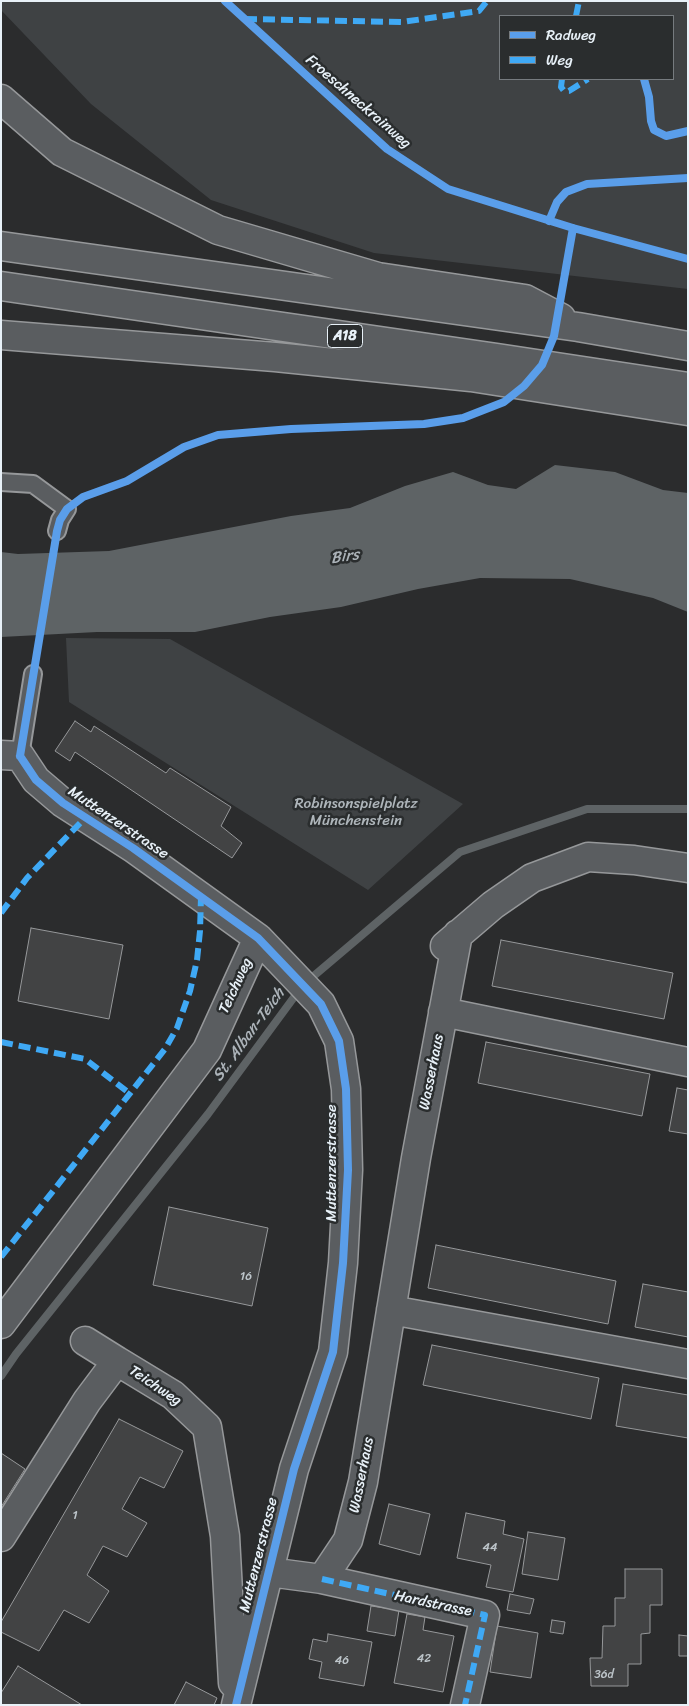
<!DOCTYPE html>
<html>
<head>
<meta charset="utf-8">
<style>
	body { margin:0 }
	#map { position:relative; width:689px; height:1706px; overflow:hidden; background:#2b2c2d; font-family:Sriracha,sans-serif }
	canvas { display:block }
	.frame { position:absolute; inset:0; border:2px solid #e8f1f8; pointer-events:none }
	.legend { position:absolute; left:499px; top:15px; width:175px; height:65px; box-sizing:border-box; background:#2a2d2e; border:1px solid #767b7f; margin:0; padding:6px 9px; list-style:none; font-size:15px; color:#e8f1f8 }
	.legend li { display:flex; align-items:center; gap:10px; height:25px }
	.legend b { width:25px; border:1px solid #767b7f }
</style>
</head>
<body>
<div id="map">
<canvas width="689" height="1706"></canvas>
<div class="frame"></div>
<ul class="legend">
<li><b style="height:6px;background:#5a9eea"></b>Radweg</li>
<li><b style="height:6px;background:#3fa9f5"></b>Weg</li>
</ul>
</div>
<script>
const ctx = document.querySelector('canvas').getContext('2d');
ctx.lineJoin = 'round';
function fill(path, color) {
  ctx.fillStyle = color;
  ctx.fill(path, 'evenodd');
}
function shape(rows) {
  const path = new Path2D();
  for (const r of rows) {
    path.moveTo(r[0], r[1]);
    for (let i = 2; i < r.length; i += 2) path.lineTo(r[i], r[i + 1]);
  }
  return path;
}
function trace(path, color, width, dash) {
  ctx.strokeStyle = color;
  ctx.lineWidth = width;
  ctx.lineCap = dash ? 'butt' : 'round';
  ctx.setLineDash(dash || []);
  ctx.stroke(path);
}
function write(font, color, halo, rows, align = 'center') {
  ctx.font = font + ' Sriracha,sans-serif';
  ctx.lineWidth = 5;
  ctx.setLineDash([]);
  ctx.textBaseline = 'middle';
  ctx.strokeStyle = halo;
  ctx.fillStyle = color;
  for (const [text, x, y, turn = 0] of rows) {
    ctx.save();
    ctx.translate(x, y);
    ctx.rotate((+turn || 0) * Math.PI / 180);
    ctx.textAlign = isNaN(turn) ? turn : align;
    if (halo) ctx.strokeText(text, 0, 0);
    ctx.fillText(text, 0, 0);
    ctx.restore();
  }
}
const green = shape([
	[1,1,688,1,688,289,374,253,211,200,91,104,1,10],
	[500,16,673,16,673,79,500,79],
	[66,638,170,639,463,804,368,890,69,702]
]);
const water = shape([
	[555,465,615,472,663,490,688,493,688,612,653,598,570,579,480,578,418,589,341,607,270,617,195,632,97,632,1,637,1,552,18,554,109,551,291,516,350,508,405,486,453,472,488,485,516,489]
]);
const stream = shape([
	[1,1376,16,1354,208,1114,303,985,460,852,587,809,688,809]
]);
const building = shape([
	[75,721,91,732,94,726,166,773,170,768,231,807,221,826,242,843,232,858,75,752,70,761,55,751,75,721],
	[31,928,123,945,109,1019,18,1001,31,928],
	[501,940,673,973,664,1019,492,986,501,940],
	[486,1042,650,1074,642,1116,478,1083,486,1042],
	[677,1088,688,1090,688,1134,669,1131,677,1088],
	[169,1207,268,1228,252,1306,153,1285,169,1207],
	[436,1245,616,1281,608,1324,428,1288,436,1245],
	[643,1284,688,1292,688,1337,635,1327,643,1284],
	[432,1345,599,1378,591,1419,423,1385,432,1345],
	[623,1384,688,1395,688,1438,616,1426,623,1384],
	[119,1419,183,1451,164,1488,140,1477,122,1509,147,1523,127,1557,103,1546,87,1575,109,1591,89,1623,64,1610,39,1651,1,1632,1,1622,119,1419],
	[1,1453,25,1469,1,1507,1,1453],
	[389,1504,430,1514,420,1555,379,1544,389,1504],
	[466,1513,505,1521,503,1534,524,1539,513,1592,486,1587,491,1565,457,1558,466,1513],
	[528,1532,565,1538,558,1580,522,1574,528,1532],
	[625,1569,662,1569,662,1605,650,1605,650,1633,641,1634,641,1664,628,1664,628,1686,591,1686,590,1658,602,1658,603,1626,615,1626,615,1598,625,1598,625,1569],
	[510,1594,534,1599,530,1614,507,1610,510,1594],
	[371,1606,399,1610,395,1636,367,1631,371,1606],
	[407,1614,425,1617,423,1630,454,1636,443,1692,394,1683,407,1614],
	[552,1620,565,1622,563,1634,550,1632,552,1620],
	[497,1626,538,1633,531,1678,490,1672,497,1626],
	[328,1634,372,1642,364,1686,319,1678,322,1662,309,1659,313,1639,327,1642,328,1634],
	[679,1635,688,1636,688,1656,679,1656,679,1635],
	[18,1666,82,1705,1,1705,1,1693,18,1666],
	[186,1682,217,1698,214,1705,174,1705,186,1682]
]);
const service = shape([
	[1,482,33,484,67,509,60,520,57,531],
	[20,756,33,674]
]);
const minor = shape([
	[1,755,20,756,36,780,63,803,133,848,258,938,321,1004,339,1041,346,1089,348,1170,343,1263,333,1352,294,1469,236,1705],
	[445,946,493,905,532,878,588,857,634,860,688,868],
	[443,1012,688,1062],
	[391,1310,688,1364],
	[1,1324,207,1050,258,938],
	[85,1341,117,1361],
	[1,1537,87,1401,117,1361,173,1395,207,1427,225,1536,233,1683],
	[269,1572,322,1579,348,1540,363,1482,416,1158,458,934],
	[322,1579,485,1615,465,1705]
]);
const motorway = shape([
	[1,99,62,152,218,230,378,277,525,299,561,318],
	[1,246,578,327,688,346],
	[1,286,497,358,688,387],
	[1,335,275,357,471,377,688,411]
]);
const quiet = shape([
	[576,16,579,1],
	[245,19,402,22,479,11,487,1],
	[562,79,561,87,564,91,569,91,588,79],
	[1,913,27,878,85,818],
	[1,1042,85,1059,129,1093],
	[1,1257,165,1049,177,1028,190,991,197,960,200,931,201,897],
	[322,1579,485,1615,465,1705]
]);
const cycleway = shape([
	[225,1,387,149,448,189,573,228,688,259],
	[644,79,649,97,651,121,654,130,666,136,688,131],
	[549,221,557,202,566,192,587,184,688,178],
	[20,756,36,780,63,803,133,848,258,938,321,1004,339,1041,346,1089,348,1170,343,1263,333,1352,294,1469,236,1705],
	[20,756,57,531,60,520,67,509,83,497,127,481,184,447,218,435,291,429,424,424,463,418,504,402,524,386,542,365,554,336,573,228]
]);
const numberNames = [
	["16",246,1277],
	["1",75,1516],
	["44",490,1548],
	["42",424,1659],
	["46",342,1661],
	["36d",604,1675]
];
const shields = [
	[345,336,35]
];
const shieldNames = [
	["A18",345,336]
];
const streetNames = [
	["Froeschneckrainweg",358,102,41],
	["Muttenzerstrasse",118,823,34],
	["Teichweg",236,986,-65],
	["Wasserhaus",432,1072,-79],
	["Muttenzerstrasse",332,1163,-90],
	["Teichweg",155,1386,34],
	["Wasserhaus",362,1475,-79],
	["Muttenzerstrasse",259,1555,-76],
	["Hardstrasse",433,1604,12]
];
const parkNames = [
	["Robinsonspielplatz",356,804],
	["Münchenstein",356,821]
];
const waterNames = [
	["Birs",345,557,-9],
	["St. Alban-Teich",249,1035,-54]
];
fill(green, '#3f4244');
fill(water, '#5e6365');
trace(stream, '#5e6365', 8);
fill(building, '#424344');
trace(building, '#96989a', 1);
trace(service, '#96989a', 20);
trace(minor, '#96989a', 31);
trace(motorway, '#96989a', 31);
trace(service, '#5a5d60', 16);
trace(minor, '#5a5d60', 28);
trace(motorway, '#5a5d60', 28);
trace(quiet, '#3fa9f5', 6, [12, 6]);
trace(cycleway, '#5a9eea', 8);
write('12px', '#bec6cb', null, numberNames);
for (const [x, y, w] of shields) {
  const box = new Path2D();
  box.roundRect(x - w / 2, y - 11.5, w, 23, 4);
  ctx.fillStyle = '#2a2d2e';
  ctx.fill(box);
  trace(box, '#e8f1f8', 1);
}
write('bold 14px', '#e8f1f8', null, shieldNames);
write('15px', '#e8f1f8', '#2a2d2e', streetNames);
write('15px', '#aeb5ba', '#2a2d2e', parkNames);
write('italic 16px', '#acb3b9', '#2a2d2e', waterNames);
</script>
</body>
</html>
